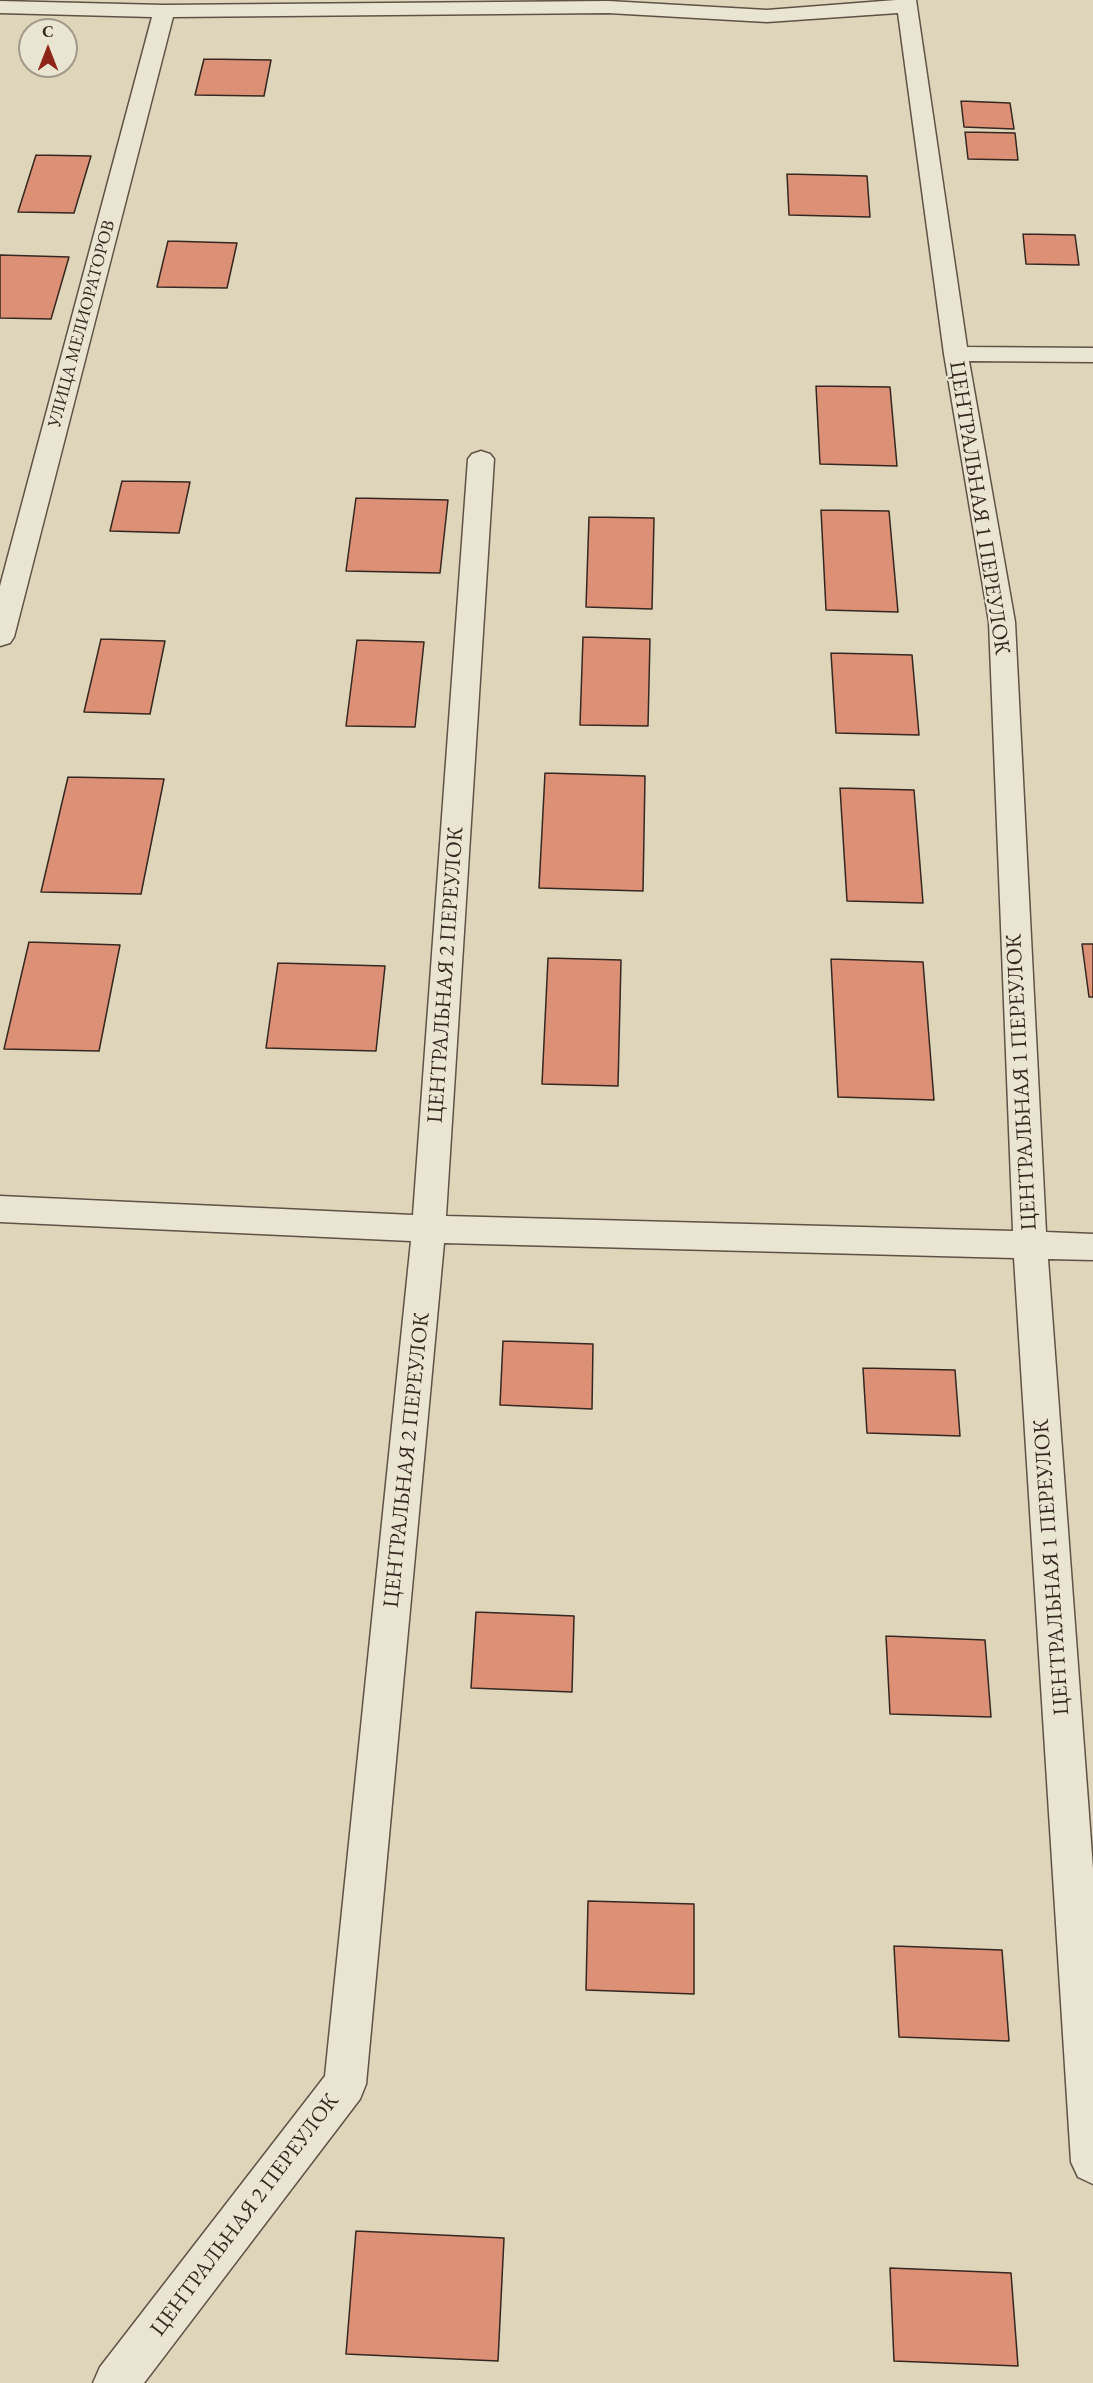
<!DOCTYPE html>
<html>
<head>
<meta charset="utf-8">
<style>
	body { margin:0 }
	#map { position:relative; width:1093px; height:2383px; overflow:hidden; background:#ded5ba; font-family:"EB Garamond",serif }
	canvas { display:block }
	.north { position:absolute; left:18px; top:18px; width:60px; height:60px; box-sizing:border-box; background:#eae4d2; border:2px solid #a2988b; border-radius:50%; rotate:0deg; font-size:16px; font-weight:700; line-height:24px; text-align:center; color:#362720 }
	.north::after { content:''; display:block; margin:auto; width:21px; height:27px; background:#8f2418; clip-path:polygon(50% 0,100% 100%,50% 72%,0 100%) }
</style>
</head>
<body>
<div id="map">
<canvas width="1093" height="2383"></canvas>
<div class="north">С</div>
</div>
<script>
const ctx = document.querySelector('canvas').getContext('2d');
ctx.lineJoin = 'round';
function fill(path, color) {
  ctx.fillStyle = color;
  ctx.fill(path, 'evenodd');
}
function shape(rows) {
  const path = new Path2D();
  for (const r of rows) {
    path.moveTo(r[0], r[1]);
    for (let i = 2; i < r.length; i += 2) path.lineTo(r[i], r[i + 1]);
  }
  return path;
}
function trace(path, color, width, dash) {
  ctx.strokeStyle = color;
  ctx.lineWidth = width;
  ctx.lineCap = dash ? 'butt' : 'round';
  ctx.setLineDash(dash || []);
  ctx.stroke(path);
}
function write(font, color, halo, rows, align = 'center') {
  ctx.font = font + ' "EB Garamond",serif';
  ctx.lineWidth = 4.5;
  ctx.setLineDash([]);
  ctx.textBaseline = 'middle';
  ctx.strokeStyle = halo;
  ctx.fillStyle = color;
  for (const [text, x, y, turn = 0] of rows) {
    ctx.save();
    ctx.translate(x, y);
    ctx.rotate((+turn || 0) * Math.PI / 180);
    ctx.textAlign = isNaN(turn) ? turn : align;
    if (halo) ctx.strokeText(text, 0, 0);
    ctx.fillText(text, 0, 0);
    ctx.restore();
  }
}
const building = shape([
	[204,59,271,60,264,96,195,95,204,59],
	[961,101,1010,103,1014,129,964,127,961,101],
	[965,132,1015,133,1018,160,968,159,965,132],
	[36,155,91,156,74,213,18,212,36,155],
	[787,174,867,176,870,217,789,215,787,174],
	[1023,234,1075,235,1079,265,1026,264,1023,234],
	[168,241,237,243,227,288,157,287,168,241],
	[0,255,69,257,51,319,0,318,0,255],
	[816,386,890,387,897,466,820,464,816,386],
	[122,481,190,482,179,533,110,531,122,481],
	[356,498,448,500,440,573,346,571,356,498],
	[821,510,889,511,898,612,826,610,821,510],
	[589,517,654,518,652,609,586,607,589,517],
	[583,637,650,639,648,726,580,725,583,637],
	[101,639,165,641,150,714,84,712,101,639],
	[357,640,424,642,415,727,346,726,357,640],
	[831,653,912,655,919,735,836,733,831,653],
	[545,773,645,776,643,891,539,888,545,773],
	[68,777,164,779,141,894,41,892,68,777],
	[840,788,914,790,923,903,847,901,840,788],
	[29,942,120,945,99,1051,4,1049,29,942],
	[1082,944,1093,944,1093,997,1089,997,1082,944],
	[548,958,621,960,618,1086,542,1084,548,958],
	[831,959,923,962,934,1100,838,1097,831,959],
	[278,963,385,966,376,1051,266,1048,278,963],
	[503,1341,593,1344,592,1409,500,1405,503,1341],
	[863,1368,955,1370,960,1436,867,1433,863,1368],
	[476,1612,574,1616,572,1692,471,1688,476,1612],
	[886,1636,985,1640,991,1717,890,1714,886,1636],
	[588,1901,694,1904,694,1994,586,1990,588,1901],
	[894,1946,1002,1950,1009,2041,899,2037,894,1946],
	[356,2231,504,2238,498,2361,346,2354,356,2231],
	[890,2268,1011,2273,1018,2366,894,2361,890,2268]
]);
const minor = shape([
	[896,0,916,0,967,347,1093,348,1093,362,969,361,1015,622,1046,1232,1093,1234,1093,1260,1048,1259,1093,1869,1093,2184,1078,2177,1071,2162,1014,1258,444,1243,366,2084,360,2099,144,2383,93,2383,100,2367,325,2076,411,1241,0,1222,0,1196,413,1215,468,459,472,454,481,451,490,454,494,459,446,1216,1013,1231,989,622,944,354,898,13,767,22,608,13,173,17,14,637,10,643,0,646,0,586,152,17,0,13,0,1,164,5,608,1,767,10,896,0]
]);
const farStreetnames = [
	["УЛИЦА МЕЛИОРАТОРОВ",82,324,-75]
];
const streetNames = [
	["ЦЕНТРАЛЬНАЯ 1 ПЕРЕУЛОК",979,508,81],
	["ЦЕНТРАЛЬНАЯ 2 ПЕРЕУЛОК",446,975,-86],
	["ЦЕНТРАЛЬНАЯ 1 ПЕРЕУЛОК",1022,1082,-93],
	["ЦЕНТРАЛЬНАЯ 2 ПЕРЕУЛОК",407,1460,-84],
	["ЦЕНТРАЛЬНАЯ 1 ПЕРЕУЛОК",1052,1567,-94],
	["ЦЕНТРАЛЬНАЯ 2 ПЕРЕУЛОК",245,2215,-53]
];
fill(building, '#dc9177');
trace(building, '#362720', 1.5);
trace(minor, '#605246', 3);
fill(minor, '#eae4d2');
write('18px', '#362720', '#eae4d2', farStreetnames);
write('22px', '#362720', '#eae4d2', streetNames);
</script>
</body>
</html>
